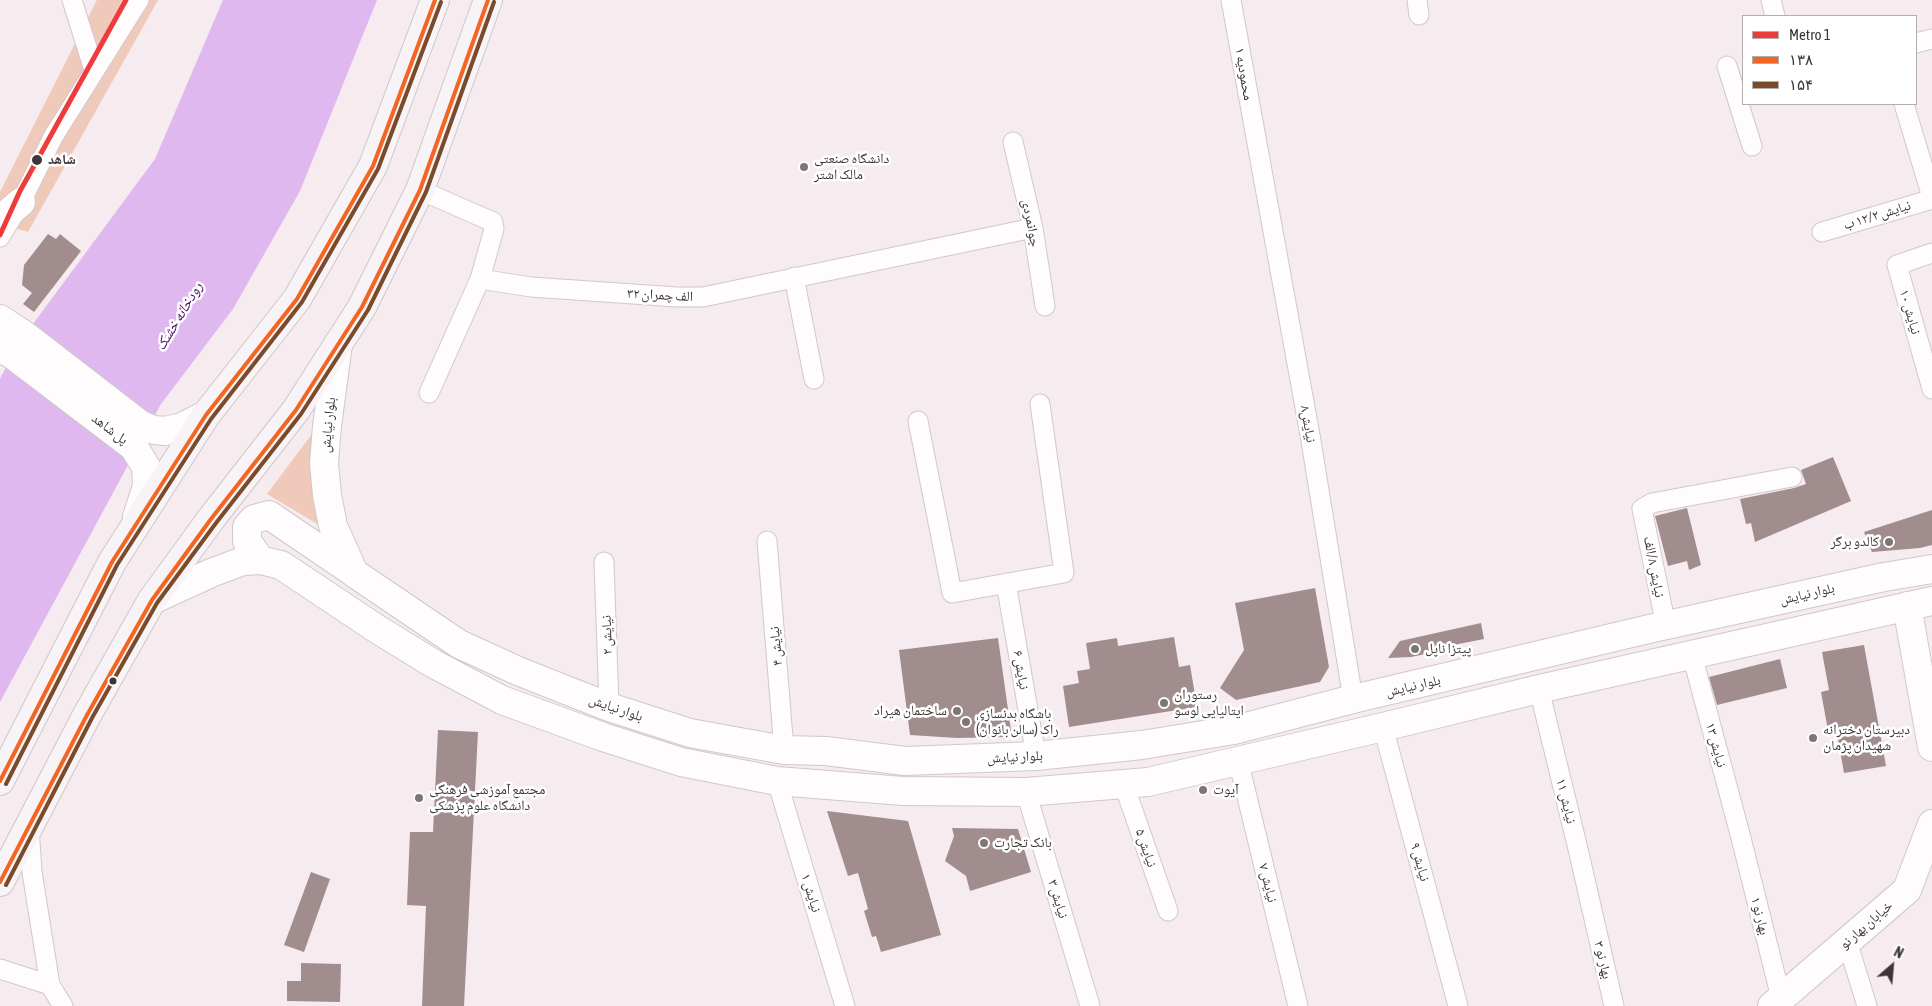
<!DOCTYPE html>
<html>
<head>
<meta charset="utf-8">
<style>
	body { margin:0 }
	#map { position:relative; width:1932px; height:1006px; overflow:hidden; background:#f6ebee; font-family:"Asap Condensed",sans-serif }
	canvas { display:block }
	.legend { position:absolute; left:1742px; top:15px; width:175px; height:90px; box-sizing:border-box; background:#fff; border:1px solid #b1aeaf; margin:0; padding:6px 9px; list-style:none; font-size:15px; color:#3d3537 }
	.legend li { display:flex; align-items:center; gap:10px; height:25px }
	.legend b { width:25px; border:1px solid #b1aeaf }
	.north { position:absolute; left:1867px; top:941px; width:50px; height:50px; -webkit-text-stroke:4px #fff; paint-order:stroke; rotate:27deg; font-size:14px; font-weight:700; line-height:20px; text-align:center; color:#3d3537 }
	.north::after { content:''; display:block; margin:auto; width:18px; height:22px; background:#3d3537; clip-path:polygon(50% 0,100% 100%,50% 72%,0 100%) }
</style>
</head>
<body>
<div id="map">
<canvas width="1932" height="1006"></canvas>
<ul class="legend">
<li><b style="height:6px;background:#ee3c3c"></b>Metro 1</li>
<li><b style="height:6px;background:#f26522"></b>۱۳۸</li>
<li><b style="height:6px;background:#7a4b2a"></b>۱۵۴</li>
</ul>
<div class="north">N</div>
</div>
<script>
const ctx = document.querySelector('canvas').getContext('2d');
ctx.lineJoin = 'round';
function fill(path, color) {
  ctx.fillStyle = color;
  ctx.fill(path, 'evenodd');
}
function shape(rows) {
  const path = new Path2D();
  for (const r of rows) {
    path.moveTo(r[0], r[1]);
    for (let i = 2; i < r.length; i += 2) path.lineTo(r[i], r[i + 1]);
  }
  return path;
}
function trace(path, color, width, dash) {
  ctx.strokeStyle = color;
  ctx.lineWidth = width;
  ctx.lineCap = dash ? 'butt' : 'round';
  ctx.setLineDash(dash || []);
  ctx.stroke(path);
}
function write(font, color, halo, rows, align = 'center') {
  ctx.font = font + ' "Asap Condensed","Noto Naskh Arabic",sans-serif';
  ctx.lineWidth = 5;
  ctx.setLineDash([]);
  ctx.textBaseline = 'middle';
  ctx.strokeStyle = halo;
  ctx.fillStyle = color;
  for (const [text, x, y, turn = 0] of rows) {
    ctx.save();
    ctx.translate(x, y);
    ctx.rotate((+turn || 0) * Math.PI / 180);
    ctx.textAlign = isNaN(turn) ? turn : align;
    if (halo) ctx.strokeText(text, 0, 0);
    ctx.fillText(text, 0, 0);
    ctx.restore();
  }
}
const green = shape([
	[97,0,158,0,28,232,12,227,0,220,0,192],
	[318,426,329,531,267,494]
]);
const water = shape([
	[223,0,377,0,300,191,233,309,161,404,0,702,0,379,16,347,155,159]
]);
const building = shape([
	[48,234,56,239,60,234,81,251,34,312,23,304,32,293,22,285,24,265],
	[1833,457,1851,501,1755,542,1751,523,1746,524,1740,499,1794,488,1806,484,1801,470],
	[1687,508,1701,565,1689,570,1687,561,1668,566,1655,516],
	[1932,510,1932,545,1920,548,1872,552,1864,532],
	[1315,588,1329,667,1320,682,1236,700,1220,688,1244,650,1235,603],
	[1481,623,1484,639,1433,649,1434,652,1411,657,1388,658,1400,641],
	[1174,637,1179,667,1190,665,1197,707,1069,727,1063,686,1079,683,1077,671,1090,669,1086,643,1117,638,1118,646],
	[998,638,1011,731,1003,737,957,738,910,735,899,650],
	[1864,645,1886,766,1844,773,1837,734,1829,736,1821,692,1829,690,1822,652],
	[1780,659,1787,688,1717,705,1709,677],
	[438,730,478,732,464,1006,422,1006,426,906,407,905,410,832,433,832],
	[827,811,908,821,941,935,881,952,876,936,872,937,864,911,868,909,858,873,848,876],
	[952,828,1018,829,1031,872,970,891,966,876,945,861,954,836],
	[311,872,330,879,304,952,284,945],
	[301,963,341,964,340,1002,287,1001,287,981,301,981]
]);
const street = shape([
	[72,0,94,70],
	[1231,0,1310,435,1353,699],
	[1417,0,1419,15],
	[1771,0,1775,16],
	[1916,43,1932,39],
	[1727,66,1752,146],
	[1904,104,1932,197],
	[1013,142,1033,228,1045,306],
	[420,190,493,222,494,229,480,279,531,287,677,297,703,297,1033,228],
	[1822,232,1932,199],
	[0,237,21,202,53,137,139,0],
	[1932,253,1897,265,1932,389],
	[794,277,814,379],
	[429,393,480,279],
	[918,421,952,593,1064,573,1040,404],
	[767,541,784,750],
	[604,562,609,707],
	[1006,583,1036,756],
	[1666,626,1642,509,1652,503,1792,477],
	[1692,655,1740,834,1781,998],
	[1539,689,1578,849,1614,1006],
	[1383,727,1458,1006],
	[1238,760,1298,1006],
	[777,781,845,1006],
	[1124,785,1168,911],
	[1026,792,1090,1006],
	[29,827,32,872,50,985,63,1006],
	[1847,941,1867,1006],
	[0,969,50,985]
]);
const secondary = shape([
	[0,220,21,202],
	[0,319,27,337,141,425,154,430,165,431,182,427,206,415],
	[338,344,327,426,324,463,327,495,333,526,354,573,459,644,518,671,609,707,690,733,784,750,826,751,905,761,1036,756,1142,745,1234,730,1353,699,1649,629,1884,577,1932,569],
	[0,348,13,355,134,447,146,467,147,486,137,517],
	[260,560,247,541,247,527,254,519,269,515,353,572],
	[152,600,211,573,243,561,260,560,281,565,377,629,434,664,502,700,603,737,681,762,777,781,903,791,1026,792,1148,782,1383,727,1539,689,1932,601],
	[1907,606,1932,747],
	[1772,1006,1907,890,1932,824]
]);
const primary = shape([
	[0,781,112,562,206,415,297,299,373,166,435,0],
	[0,882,87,715,152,600,211,519,296,410,362,307,420,190,488,0]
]);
const bus1 = shape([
	[0,781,112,562,206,415,297,299,373,166,435,0],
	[0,882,87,715,152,600,211,519,296,410,362,307,420,190,488,0]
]);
const bus2 = shape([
	[6,784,117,565,211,419,302,302,378,169,441,2],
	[6,885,92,718,157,603,216,523,301,414,368,310,426,192,494,2]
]);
const metro1 = shape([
	[0,235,20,191,126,0]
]);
const markers = [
	[37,160,6,"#3d3537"],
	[804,167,5,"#7e7577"],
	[1889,542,5,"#7e7577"],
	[1415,649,5,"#7e7577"],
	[113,681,4.5,"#3d3537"],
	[1164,703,5,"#7e7577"],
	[957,711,5,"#7e7577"],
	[966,722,5,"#7e7577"],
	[1813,738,5,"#7e7577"],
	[1203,790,5,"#7e7577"],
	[419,798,5,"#7e7577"],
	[984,843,5,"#7e7577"]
];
const streetNames = [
	["۱ محمودیه",1244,74,80],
	["نیایش ۱۲/۲ ب",1877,215,-17],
	["جوانمردی",1031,223,79],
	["۳۲ الف چمران",660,295,3],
	["نیایش ۱۰",1910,312,74],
	["نیایش۸",1308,424,80],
	["بلوار نیایش",328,425,-84],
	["پل شاهد",110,429,37],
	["نیایش ۸/الف",1654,567,79],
	["بلوار نیایش",1807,594,-13],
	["نیایش ۲",607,635,-92],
	["نیایش ۴",776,646,-95],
	["نیایش ۶",1021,670,80],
	["بلوار نیایش",1413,686,-13],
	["بلوار نیایش",616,708,19],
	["نیایش ۱۳",1716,745,75],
	["بلوار نیایش",1015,757,-3],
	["نیایش ۱۱",1566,801,76],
	["نیایش ۵",1146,848,71],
	["نیایش ۹",1420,862,75],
	["نیایش ۷",1268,883,76],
	["نیایش ۱",811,893,73],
	["نیایش ۳",1058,899,73],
	["۱ بهار نو",1760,916,76],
	["خیابان بهار نو",1866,925,-41],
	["۳ بهار نو",1603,960,77]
];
const poiNames = [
	["دانشگاه صنعتی",814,159],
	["مالک اشتر",814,175],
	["کالدو برگر",1879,542,"right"],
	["پیتزا ناپل",1425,649],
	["رستوران",1174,695],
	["ایتالیایی لوسو",1174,711],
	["ساختمان هیراد",947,711,"right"],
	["باشگاه بدنسازی",976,714],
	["راک (سالن بانوان)",976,730],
	["دبیرستان دخترانه",1823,730],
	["شهیدان پژمان",1823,746],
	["مجتمع آموزشی فرهنگی",429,790],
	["دانشگاه علوم پزشکی",429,806],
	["آیوت",1213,790],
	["بانک تجارت",994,843]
];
const stopNames = [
	["شاهد",48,160]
];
const waterNames = [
	["رودخانه خشک",179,316,-59]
];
fill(green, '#efc9b9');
fill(water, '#deb8ef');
fill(building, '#a28d8e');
trace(street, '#d1c8cb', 21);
trace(secondary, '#d1c8cb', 30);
trace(primary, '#cdc8c9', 30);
trace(street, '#fefcfc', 19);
trace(secondary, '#fefcfc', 28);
trace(primary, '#f8f3f6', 28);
trace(bus1, '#f26522', 4);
trace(bus2, '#7a4b2a', 4);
trace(metro1, '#ee3c3c', 5);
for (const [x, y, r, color] of markers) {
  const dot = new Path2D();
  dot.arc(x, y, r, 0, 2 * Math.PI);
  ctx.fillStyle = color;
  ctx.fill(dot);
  trace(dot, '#fff', 2);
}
write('14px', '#3d3537', '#fff', streetNames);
write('14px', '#3d3537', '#fff', poiNames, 'left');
write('bold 14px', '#3d3537', '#fff', stopNames, 'left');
write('italic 15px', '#4c0a68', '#fff', waterNames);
</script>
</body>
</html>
